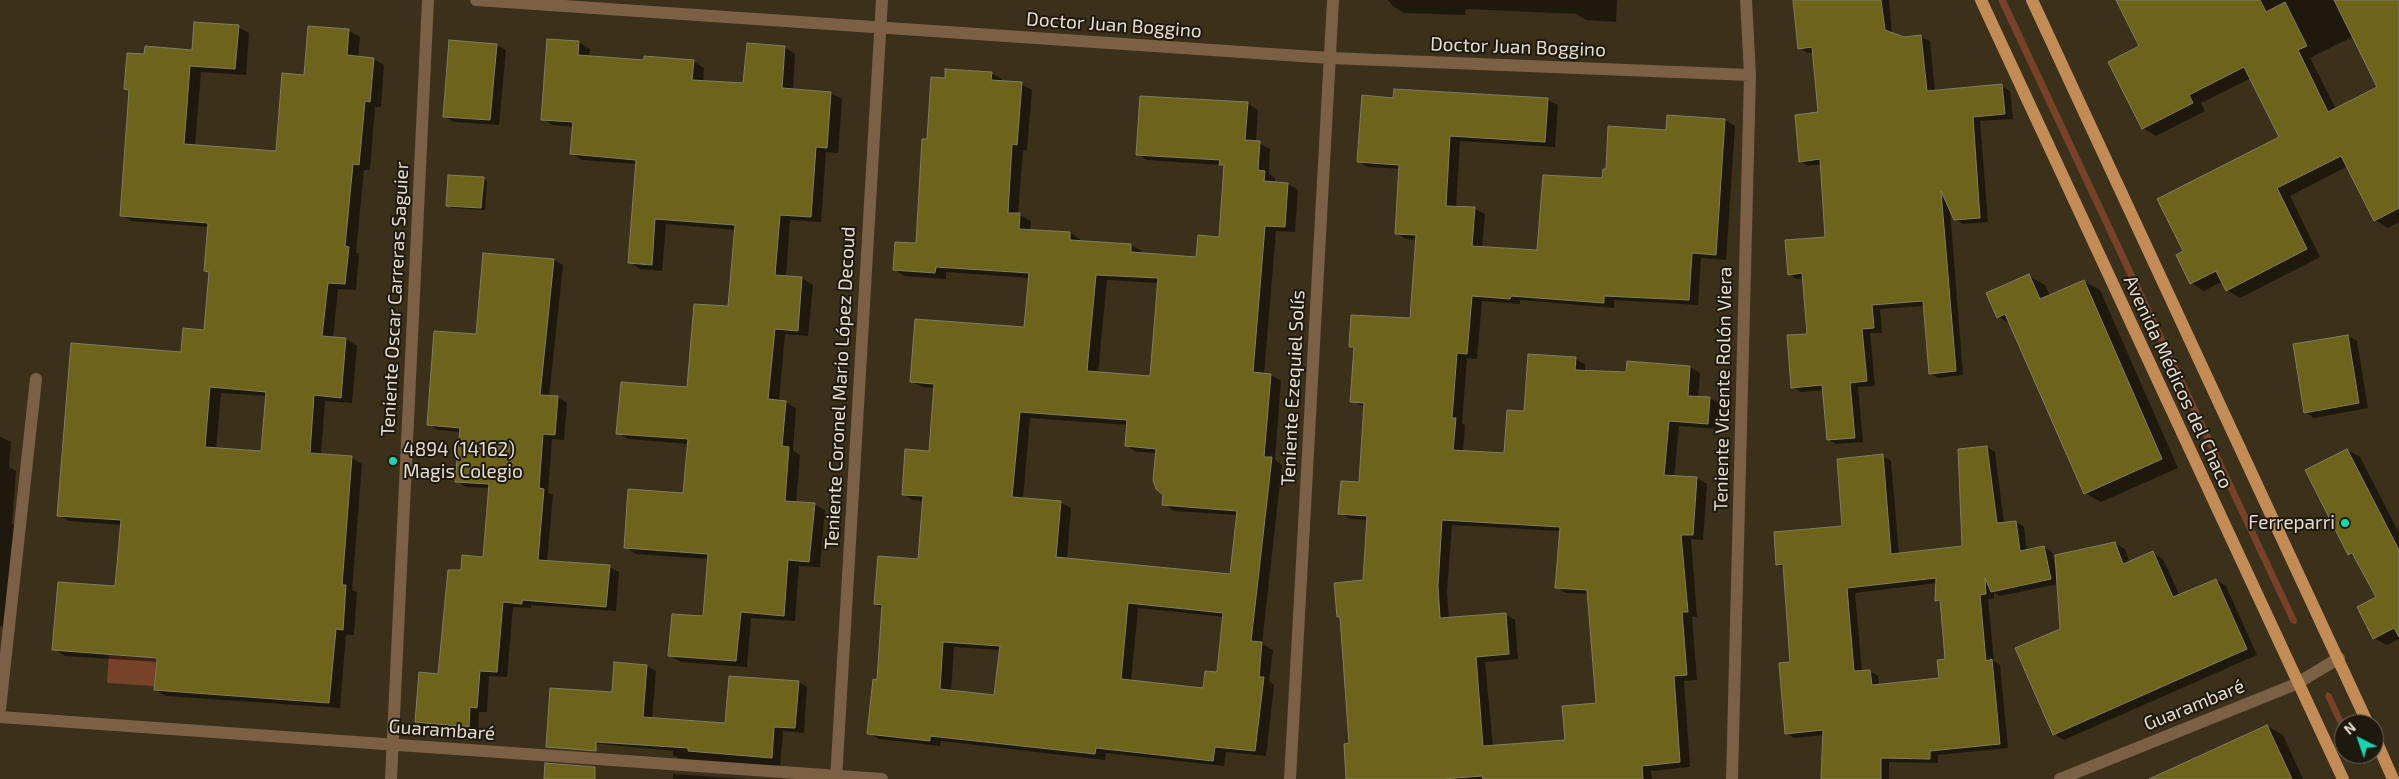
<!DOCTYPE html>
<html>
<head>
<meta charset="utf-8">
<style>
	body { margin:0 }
	#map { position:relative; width:2399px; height:779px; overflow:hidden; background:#3b301a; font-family:"Exo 2",sans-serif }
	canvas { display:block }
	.north { position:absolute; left:2334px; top:714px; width:50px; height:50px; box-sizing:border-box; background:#1e190f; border:1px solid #6e675c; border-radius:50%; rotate:319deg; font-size:14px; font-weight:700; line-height:20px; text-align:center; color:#e5ddd0 }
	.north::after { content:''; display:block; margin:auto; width:18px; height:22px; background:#1bd5b1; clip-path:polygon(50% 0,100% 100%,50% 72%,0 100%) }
</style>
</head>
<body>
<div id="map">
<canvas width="2399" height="779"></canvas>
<div class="north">N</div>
</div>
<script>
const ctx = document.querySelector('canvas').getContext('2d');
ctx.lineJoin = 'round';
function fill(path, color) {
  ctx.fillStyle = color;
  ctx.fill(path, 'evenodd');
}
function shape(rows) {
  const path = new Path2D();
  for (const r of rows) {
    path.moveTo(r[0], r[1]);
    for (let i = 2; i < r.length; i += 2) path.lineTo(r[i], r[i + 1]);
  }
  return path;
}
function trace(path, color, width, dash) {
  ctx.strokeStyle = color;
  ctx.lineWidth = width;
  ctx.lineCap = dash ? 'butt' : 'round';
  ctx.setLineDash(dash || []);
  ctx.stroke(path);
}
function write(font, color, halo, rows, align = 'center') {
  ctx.font = font + ' "Exo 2",sans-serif';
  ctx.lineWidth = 4;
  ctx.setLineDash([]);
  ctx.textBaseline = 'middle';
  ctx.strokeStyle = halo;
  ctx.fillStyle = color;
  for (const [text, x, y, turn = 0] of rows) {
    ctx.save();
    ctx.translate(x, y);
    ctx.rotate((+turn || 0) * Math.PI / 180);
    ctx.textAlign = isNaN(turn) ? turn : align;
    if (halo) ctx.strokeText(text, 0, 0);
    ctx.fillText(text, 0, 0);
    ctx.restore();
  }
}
const green = shape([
	[1998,0,2006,0,2297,620,2296,624,2291,623],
	[113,594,160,597,154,686,107,683],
	[2327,692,2331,694,2345,724,2344,737,2325,696]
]);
const shadow = shape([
	[1388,0,1617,0,1616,22,1586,20,1576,14,1466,9,1465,15,1404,13,1393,6],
	[1794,0,1889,0,1892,34,1904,38,1921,37,1930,41,1935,92,2002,86,2010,91,2013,119,1980,121,1988,222,1963,224,1955,219,1950,210,1963,375,1938,378,1930,373,1925,306,1880,309,1882,333,1870,333,1875,386,1858,387,1863,442,1836,444,1828,439,1824,390,1801,392,1792,387,1808,335,1804,278,1797,279,1789,274,1826,238,1821,164,1808,166,1800,161,1820,113,1814,52,1808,53,1800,48],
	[2118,0,2399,0,2399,222,2388,228,2375,220,2348,166,2290,196,2320,257,2240,298,2227,290,2223,281,2204,291,2191,283,2185,251,2280,138,2251,78,2201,103,2205,111,2156,136,2143,128,2141,46],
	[2354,36,2378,88,2336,109,2310,58],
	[238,27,249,33,246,75,201,72,195,146,277,153,305,76,349,31,360,37,358,57,373,59,384,65,381,107,375,107,370,170,364,170,356,252,359,254,356,290,338,289,333,338,346,339,357,346,352,403,325,401,321,455,351,457,362,464,352,590,357,592,354,635,346,635,340,708,166,696,155,690,158,662,65,656,54,649,116,587,122,525,69,521,58,515,182,353,205,331,210,273,205,271,208,227,132,221,121,215,130,91,125,89,145,56,193,51],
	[221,393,267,396,262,453,216,449],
	[579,42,590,49,589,57,645,62,694,61,704,68,703,82,745,85,784,47,795,54,793,90,831,93,842,99,838,153,826,152,821,222,790,220,786,277,802,278,813,285,808,336,785,334,779,401,785,402,796,408,793,451,800,455,796,503,814,504,825,510,820,567,799,566,795,621,751,618,747,667,681,662,670,656,704,617,709,559,636,554,625,547,685,494,689,444,628,439,618,433,688,388,730,308,736,230,666,224,662,271,640,269,629,262,637,164,582,160,572,154,574,127,553,125,542,119],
	[496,45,506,50,499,125,454,122,445,117],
	[991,73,1002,79,1002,82,1021,84,1032,90,1027,150,1023,150,1018,214,1031,221,1030,231,1070,233,1080,239,1080,242,1131,245,1142,251,1141,254,1198,259,1221,238,1225,167,1221,165,1147,160,1137,154,1247,103,1258,110,1256,142,1270,149,1269,174,1275,178,1275,183,1288,184,1298,190,1295,232,1276,231,1264,374,1271,375,1281,381,1275,460,1282,465,1262,644,1273,650,1269,681,1274,685,1266,756,1226,752,1224,766,1106,753,1105,760,941,741,940,746,879,739,869,733,878,681,883,609,875,604,919,561,924,501,913,500,903,494,930,452,935,388,922,387,911,381,1026,329,1030,278,946,272,946,279,905,276,895,270,917,244,928,141,946,79],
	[1107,280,1159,283,1151,377,1098,373],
	[1030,418,1128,425,1127,446,1137,452,1157,453,1164,494,1164,504,1174,511,1237,515,1231,575,1067,559,1071,508,1060,502,1023,499],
	[1138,608,1224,617,1218,674,1204,689,1131,682],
	[954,647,1000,650,995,697,951,692],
	[1394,99,1548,100,1558,105,1555,147,1460,141,1456,207,1475,209,1485,214,1482,247,1538,251,1604,180,1607,170,1667,131,1725,120,1735,126,1726,260,1701,258,1698,305,1614,300,1614,308,1520,300,1520,304,1482,301,1477,359,1467,358,1462,423,1465,425,1463,452,1505,455,1525,412,1575,359,1585,364,1585,371,1627,374,1690,367,1700,373,1698,398,1710,398,1720,404,1718,429,1679,426,1674,477,1697,478,1707,484,1703,540,1691,539,1697,617,1692,617,1697,680,1684,681,1690,767,1651,771,1652,779,1348,779,1350,744,1341,618,1338,616,1364,582,1368,520,1350,519,1340,513,1360,483,1365,407,1351,401,1355,349,1350,346,1411,320,1417,240,1406,239,1396,233,1400,169,1368,167,1359,162],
	[1452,525,1560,531,1556,587,1566,593,1588,594,1598,704,1566,741,1493,747,1485,662,1518,659,1515,620,1505,614,1449,619,1447,592],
	[483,179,487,181,485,210,452,208,447,205],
	[554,260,563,265,549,397,557,397,567,403,564,440,552,439,548,493,553,495,547,562,609,567,619,572,616,611,531,605,531,608,513,607,507,677,489,676,487,712,479,712,478,731,426,727,416,722,439,675,462,572,484,558,490,488,466,487,456,481,460,432,438,430,428,424,477,336],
	[2029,276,2045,285,2050,296,2084,281,2100,290,2178,468,2101,502,2085,493,2011,324,1998,317],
	[2348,336,2357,341,2368,408,2314,418,2305,412],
	[0,437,11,442,9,467,16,471,12,524,19,528,10,626,0,626],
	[1987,447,1995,452,2004,524,2016,522,2024,527,2027,551,2044,547,2052,552,2055,565,2114,543,2125,549,2130,563,2153,553,2163,559,2180,596,2216,580,2226,586,2257,655,2064,740,2054,734,2061,629,2058,584,2000,596,1994,592,1994,599,1988,599,1994,661,2000,665,2008,748,1938,755,1938,763,1889,762,1889,779,1822,779,1824,735,1794,738,1786,733,1791,663,1784,568,1777,564,1843,527,1883,456,1891,461,1899,554,1964,547],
	[1937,583,1936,600,1942,603,1946,661,1941,679,1879,686,1878,676,1870,671,1862,672,1855,593],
	[2347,450,2360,457,2399,533,2399,639,2387,645,2374,638,2378,597,2357,559,2349,554],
	[615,664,647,666,656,671,652,719,726,724,799,682,807,687,804,733,783,731,780,767,682,760,673,755,673,751,557,740,613,694],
	[2267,726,2283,735,2303,779,2152,779],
	[673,774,748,779,673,779]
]);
const building = shape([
	[1793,0,1881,0,1885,30,1904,37,1921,35,1927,91,2002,84,2005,114,1973,117,1980,218,1954,220,1941,191,1956,371,1929,374,1923,301,1872,305,1874,328,1862,329,1867,381,1850,383,1855,438,1827,440,1822,385,1791,388,1787,335,1807,334,1802,273,1788,275,1785,240,1825,237,1820,159,1799,162,1795,115,1818,112,1812,47,1798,49,1793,0],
	[2116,0,2260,0,2266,12,2285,2,2307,46,2298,50,2328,112,2377,87,2334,0,2399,0,2399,208,2374,221,2341,156,2277,188,2307,249,2226,291,2216,271,2190,284,2176,255,2183,251,2157,199,2279,137,2244,67,2189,95,2193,103,2142,129,2108,62,2139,46,2116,0],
	[194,22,239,25,235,69,190,66,184,144,276,151,282,73,304,75,308,26,349,29,347,55,374,58,370,102,365,101,359,165,353,164,345,246,349,247,345,284,328,283,322,336,346,338,341,398,314,395,310,453,352,456,342,585,346,585,343,630,336,629,329,703,154,690,157,658,52,650,58,582,115,586,121,520,57,516,71,343,181,352,183,328,204,330,209,272,204,271,208,223,120,216,129,90,124,89,127,53,144,54,145,46,192,50,194,22],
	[210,387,266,392,261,451,205,447,210,387],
	[547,39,579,41,578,55,644,60,644,56,694,60,692,80,743,83,747,43,785,46,782,88,831,92,827,148,816,147,811,217,780,215,775,275,802,277,798,331,775,329,768,399,786,401,782,446,789,447,785,501,815,503,809,562,788,560,784,616,741,612,736,661,668,656,672,614,703,616,708,554,624,548,628,489,683,493,688,439,616,434,621,382,687,387,694,304,728,306,735,225,655,219,652,265,628,263,636,160,570,154,573,122,541,120,547,39],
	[449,40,497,44,490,120,443,117,449,40],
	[945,69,992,72,991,80,1022,82,1017,145,1012,144,1008,213,1020,213,1019,229,1070,232,1070,240,1131,244,1131,252,1196,257,1198,235,1219,237,1224,165,1219,165,1220,160,1136,155,1140,96,1248,102,1245,140,1260,141,1258,170,1265,171,1264,181,1288,183,1285,227,1265,226,1253,372,1271,374,1264,457,1272,457,1251,641,1262,642,1259,677,1264,677,1255,751,1215,747,1213,761,1096,748,1095,754,930,736,930,741,867,734,873,679,877,680,882,605,874,604,878,556,918,559,923,496,902,495,905,449,929,451,934,384,910,382,915,319,1024,327,1029,273,936,267,935,273,893,270,895,242,916,243,922,139,927,139,931,77,945,78,945,69],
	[1096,275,1158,278,1150,376,1087,371,1096,275],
	[1020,412,1127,420,1125,446,1156,449,1153,480,1156,489,1163,495,1162,505,1237,511,1230,574,1056,557,1061,501,1012,497,1020,412],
	[1128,603,1223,613,1217,672,1205,671,1203,688,1121,679,1128,603],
	[943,642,1000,646,994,695,940,689,943,642],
	[1394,89,1548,98,1545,142,1450,136,1446,206,1475,207,1472,246,1537,250,1543,175,1602,178,1603,169,1606,169,1608,126,1666,130,1667,115,1725,119,1716,255,1692,253,1689,300,1604,296,1604,303,1511,296,1510,299,1472,296,1467,354,1457,353,1452,418,1456,418,1453,450,1504,453,1507,410,1524,411,1528,354,1576,357,1575,370,1626,372,1627,361,1690,366,1688,396,1710,397,1708,424,1669,421,1664,475,1697,477,1693,535,1681,535,1688,612,1682,612,1687,675,1674,676,1680,762,1642,766,1643,779,1483,779,1482,776,1443,779,1346,779,1344,744,1349,743,1340,617,1337,617,1334,583,1363,580,1367,516,1338,514,1341,481,1359,482,1364,403,1350,402,1354,347,1349,347,1351,315,1410,318,1416,235,1395,234,1399,165,1357,162,1362,95,1393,98,1394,89],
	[1442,520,1560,527,1555,588,1587,590,1596,703,1562,706,1565,740,1483,746,1476,657,1509,654,1506,613,1440,618,1438,586,1442,520],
	[448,175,484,177,481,208,446,206,448,175],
	[483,253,554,259,540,395,558,396,555,435,543,434,539,488,544,489,538,560,610,565,606,607,522,600,522,604,503,602,497,672,480,671,477,708,470,707,469,727,415,722,419,672,438,674,448,570,461,570,462,555,483,557,489,484,455,482,460,428,427,425,434,331,476,334,483,253],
	[2029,274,2040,299,2084,280,2162,459,2084,494,2005,314,1997,318,1986,293,2029,274],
	[2348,335,2359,403,2304,413,2293,344,2348,335],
	[1987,446,1997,523,2016,521,2020,551,2044,546,2051,579,1991,592,1985,578,1986,594,1980,595,1986,661,1992,659,2000,744,1930,751,1930,759,1881,758,1881,779,1821,779,1823,730,1785,734,1779,663,1790,662,1783,564,1776,565,1774,532,1842,526,1837,459,1883,454,1891,554,1962,546,1958,449,1987,446],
	[1936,578,1935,601,1940,600,1945,659,1937,660,1939,678,1872,685,1870,670,1854,671,1847,588,1936,578],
	[2347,449,2399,550,2399,637,2394,628,2373,639,2357,607,2376,597,2352,553,2348,555,2305,470,2347,449],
	[2115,542,2123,564,2153,551,2173,597,2216,579,2247,649,2053,735,2015,648,2060,629,2055,555,2115,542],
	[614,662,647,665,643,717,725,723,729,676,799,681,795,728,774,727,772,758,688,751,688,748,596,742,596,751,546,747,550,688,612,692,614,662],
	[2267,725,2292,779,2149,779,2267,725],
	[545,763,595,767,595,779,544,779,545,763]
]);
const street = shape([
	[476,0,1330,58,1750,75],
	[0,709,36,379],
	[0,717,882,779],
	[391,779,428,0],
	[836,779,882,0],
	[1290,779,1333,0],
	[1732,779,1750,75,1746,0],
	[2060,779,2296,684,2339,658]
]);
const primary = shape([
	[1981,0,2343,779],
	[2032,0,2368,724],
	[2374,736,2393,779]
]);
const markers = [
	[393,461,5,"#1bd5b1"],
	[2345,523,5,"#1bd5b1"]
];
const streetNames = [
	["Doctor Juan Boggino",1114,25,4],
	["Doctor Juan Boggino",1518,47,2],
	["Teniente Oscar Carreras Saguier",395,299,-87],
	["Avenida Médicos del Chaco",2178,382,65],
	["Teniente Coronel Mario López Decoud",840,388,-87],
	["Teniente Ezequiel Solís",1293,388,-87],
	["Teniente Vicente Rolón Viera",1723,389,-89],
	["Guarambaré",2194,705,-22],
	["Guarambaré",442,730,4]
];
const poiNames = [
	["4894 (14162)",403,450],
	["Magis Colegio",403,472],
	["Ferreparri",2335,523,"right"]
];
fill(green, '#784228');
fill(shadow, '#0007');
fill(building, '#6d631a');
trace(building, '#807d62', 1);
trace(street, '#7b6046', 12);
trace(primary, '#c38b55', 12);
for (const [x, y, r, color] of markers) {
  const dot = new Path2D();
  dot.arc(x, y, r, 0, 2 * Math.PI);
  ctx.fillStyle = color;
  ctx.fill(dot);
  trace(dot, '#1e190f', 2);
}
write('19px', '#e5ddd0', '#1e190f', streetNames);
write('19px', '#e5ddd0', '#1e190f', poiNames, 'left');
</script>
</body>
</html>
